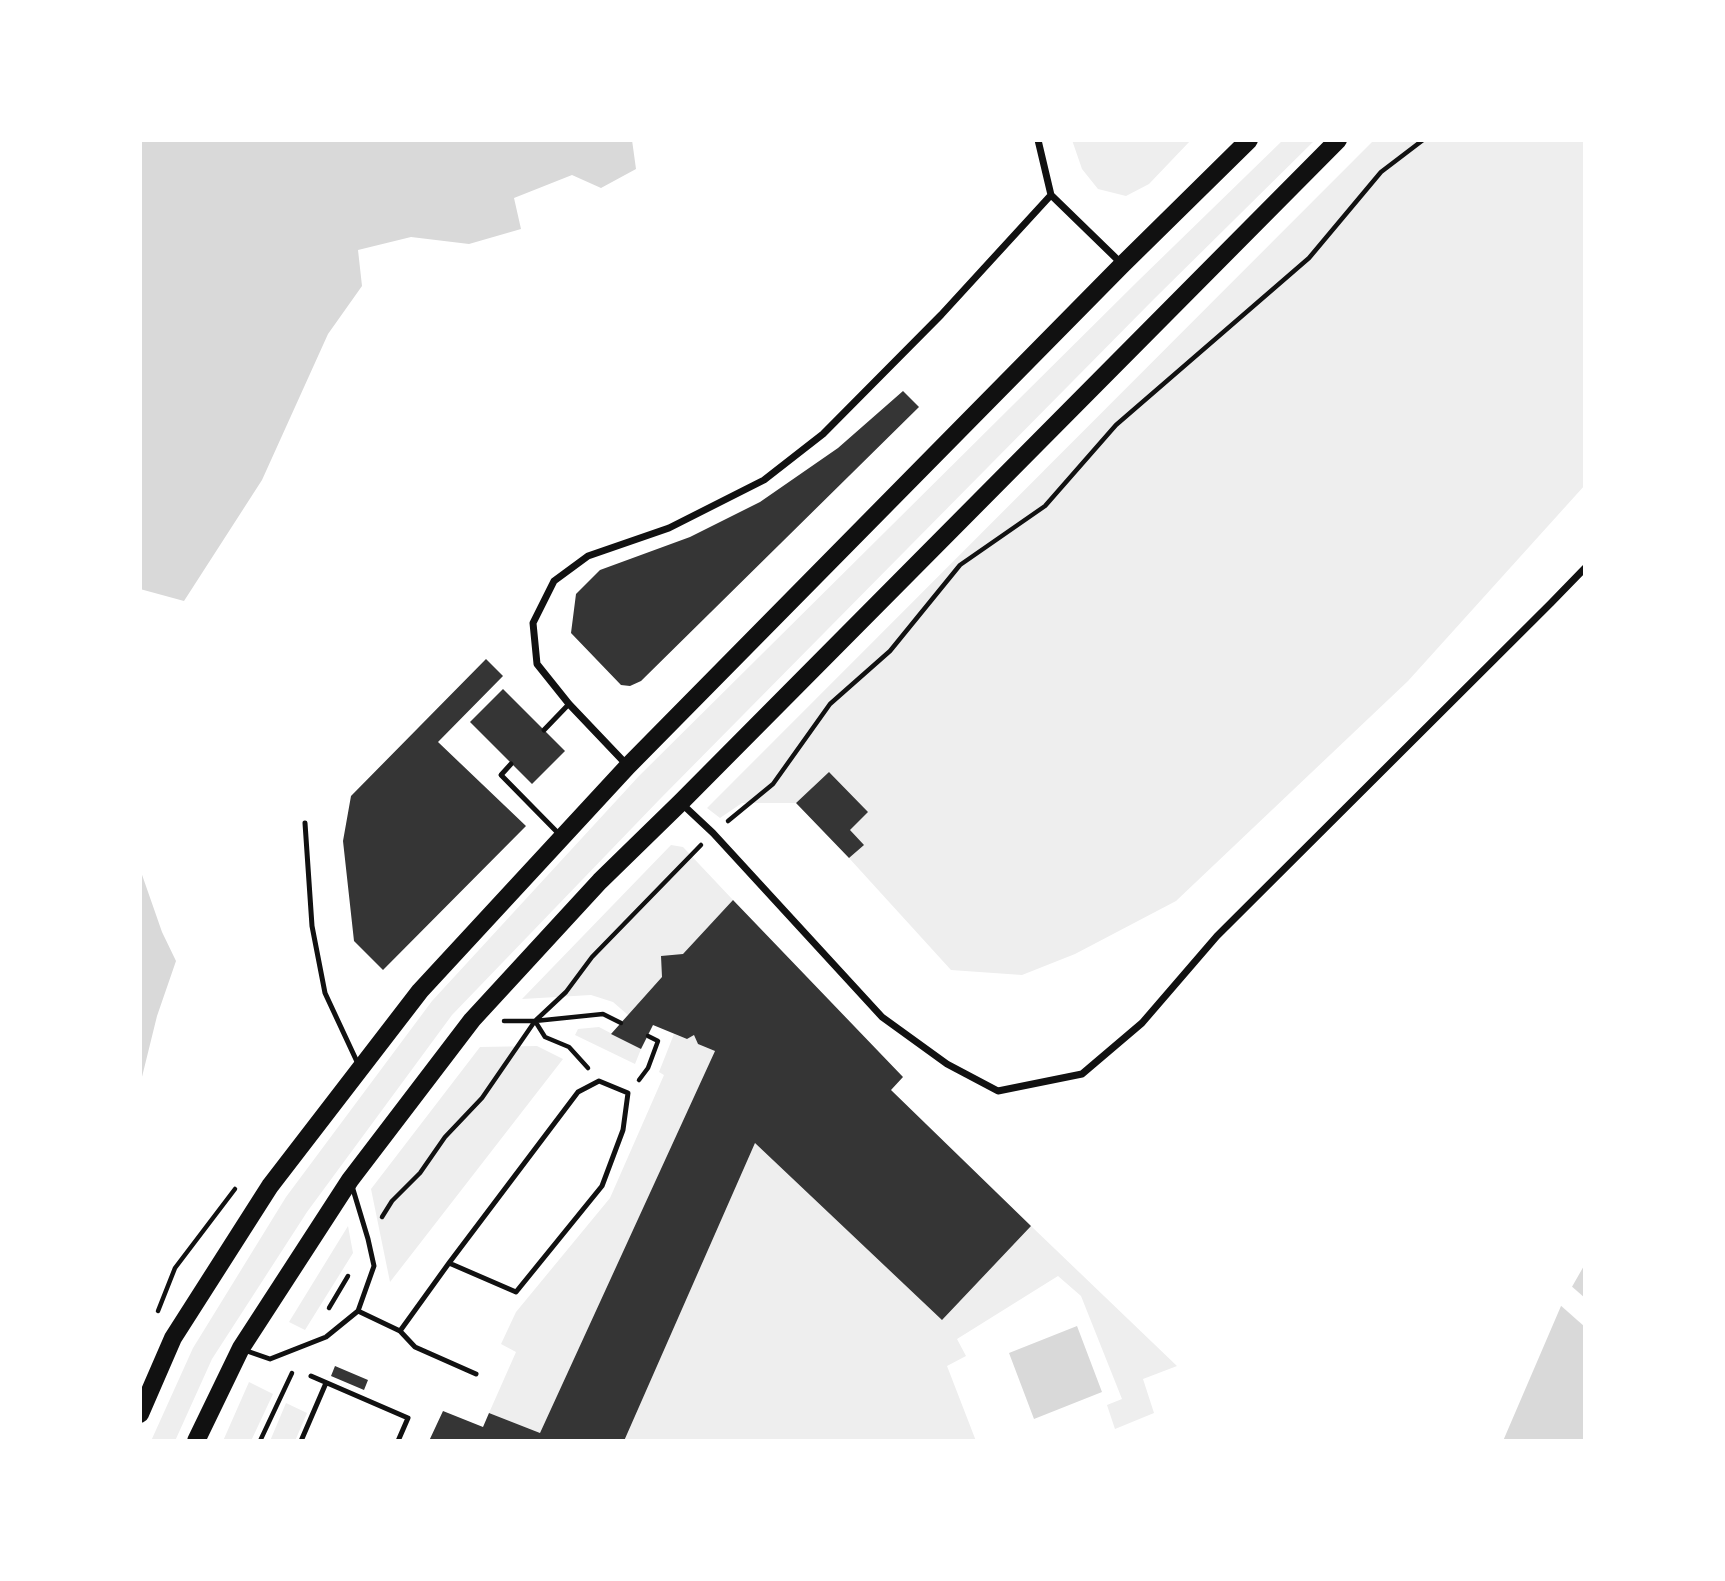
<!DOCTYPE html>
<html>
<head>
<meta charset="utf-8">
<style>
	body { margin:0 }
	#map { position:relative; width:1725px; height:1581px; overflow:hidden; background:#fff; font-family:"Noto Sans",sans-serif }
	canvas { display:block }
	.frame { position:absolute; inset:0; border:142px solid #fff; pointer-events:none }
</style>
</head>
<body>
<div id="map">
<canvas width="1725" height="1581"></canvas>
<div class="frame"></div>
</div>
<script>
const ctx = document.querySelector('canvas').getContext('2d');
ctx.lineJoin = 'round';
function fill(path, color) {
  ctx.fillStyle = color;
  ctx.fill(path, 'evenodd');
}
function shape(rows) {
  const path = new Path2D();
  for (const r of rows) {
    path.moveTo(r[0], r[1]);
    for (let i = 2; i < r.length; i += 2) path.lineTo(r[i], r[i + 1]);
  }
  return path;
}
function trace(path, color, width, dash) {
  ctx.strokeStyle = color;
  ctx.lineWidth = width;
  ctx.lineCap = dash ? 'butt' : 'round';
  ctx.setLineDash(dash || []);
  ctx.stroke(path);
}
const green = shape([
	[1072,140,1191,140,1149,184,1126,196,1098,189,1082,169],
	[1283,140,1315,140,1153,300,660,799,452,1015,307,1212,212,1359,175,1441,151,1441,193,1348,286,1197,432,1001,639,776,1138,281],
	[1374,140,1585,140,1585,485,1408,681,1176,901,1075,954,1022,975,951,970,849,858,863,845,850,830,868,812,829,772,796,803,742,803,720,818,707,808],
	[671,845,683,847,733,900,628,1015,613,1002,591,995,522,999],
	[599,1027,641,1049,635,1064,575,1035,578,1029],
	[674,1034,687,1039,694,1035,698,1044,715,1051,540,1433,489,1413,516,1352,501,1344,516,1312,610,1198,664,1075,659,1072],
	[537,1046,563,1059,390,1282,371,1189,480,1047],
	[755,1143,1031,1226,1177,1366,1143,1379,1154,1413,1115,1429,1107,1405,1122,1399,1081,1296,1058,1276,957,1339,966,1356,947,1366,976,1441,624,1441],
	[348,1226,353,1253,305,1330,289,1322],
	[249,1382,273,1394,251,1441,223,1441],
	[286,1403,307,1413,295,1441,270,1441]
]);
const water = shape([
	[140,140,632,140,636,169,601,188,572,175,514,198,521,229,469,244,411,237,358,250,362,286,328,334,262,480,184,601,140,589],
	[140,869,162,932,176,961,157,1016,140,1085],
	[1585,1264,1585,1441,1503,1441,1561,1306],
	[1077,1326,1102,1392,1034,1419,1009,1353]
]);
const pier = shape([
	[1569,1284,1585,1298,1585,1327,1559,1304]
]);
const building = shape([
	[903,391,919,407,641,681,630,686,621,685,571,633,576,594,600,570,690,537,760,502,838,448],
	[486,659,503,676,438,742,526,826,383,970,354,941,343,841,351,796],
	[503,689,565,751,532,784,470,722],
	[829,772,868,812,850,830,864,845,849,858,796,803],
	[733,900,903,1077,891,1090,1031,1226,942,1320,755,1143,624,1441,429,1441,443,1411,483,1427,489,1413,540,1433,715,1051,698,1044,694,1035,687,1039,653,1025,641,1049,611,1034,662,977,661,956,683,954],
	[335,1366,368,1380,364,1390,331,1376]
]);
const path = shape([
	[728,821,773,784,830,704,890,651,960,565,1045,506,1116,425,1309,258,1381,172,1423,140],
	[504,1021,535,1021,603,1014,621,1023],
	[535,1021,545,1037,569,1047,588,1068],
	[639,1080,648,1068,658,1041,648,1036],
	[382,1217,392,1201,420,1173,445,1137,482,1098,535,1021,566,992,592,957,701,845],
	[329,1308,348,1276],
	[158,1311,175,1268,235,1189],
	[260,1441,292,1373]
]);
const service = shape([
	[544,730,569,704],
	[511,764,501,775,559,834],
	[305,823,312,926,325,993,359,1066],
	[358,1311,400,1331,415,1347,476,1374],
	[400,1331,449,1263,578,1092,599,1081,628,1093,623,1130,602,1186,516,1292,449,1263],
	[244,1350,270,1359,326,1337,358,1311,374,1266,368,1239,352,1186],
	[311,1376,408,1418,398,1441],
	[301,1441,326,1383]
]);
const minor = shape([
	[1038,140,1051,195,1122,264],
	[627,765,569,704,537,664,533,623,554,581,588,556,669,528,764,480,823,434,941,315,1051,195],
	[681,803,713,833,882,1017,947,1064,998,1091,1082,1074,1142,1023,1217,936,1551,603,1585,568]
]);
const primary = shape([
	[140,1414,173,1338,270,1186,420,991,628,766,1122,265,1249,140],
	[196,1441,241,1348,350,1180,472,1020,600,881,681,802,1338,140]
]);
fill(green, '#eee');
fill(water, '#d9d9d9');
fill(pier, '#fff');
fill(building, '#353535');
trace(path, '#111', 4.5);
trace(service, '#111', 5);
trace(minor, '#111', 7);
trace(primary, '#111', 18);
</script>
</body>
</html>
